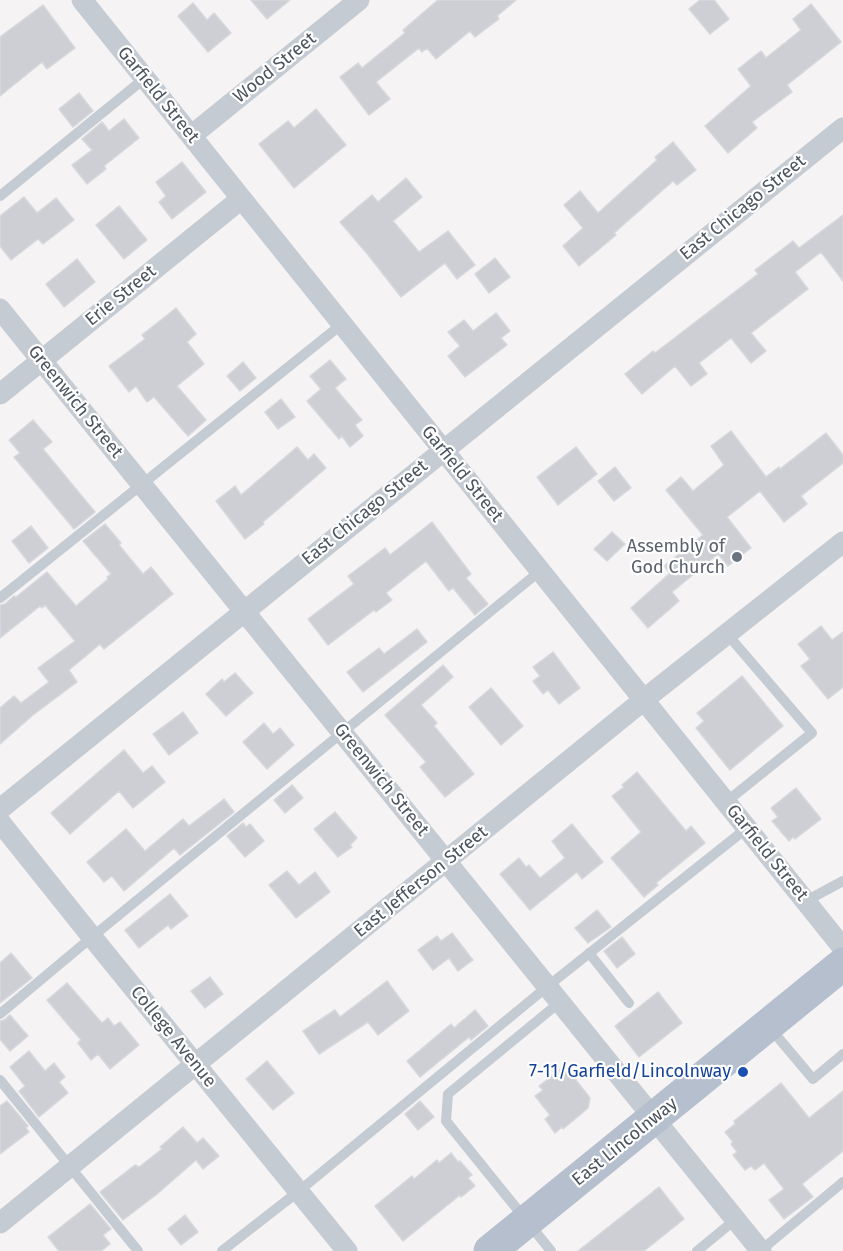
<!DOCTYPE html>
<html>
<head>
<meta charset="utf-8">
<style>
	body { margin:0 }
	canvas { display:block; background:#f5f3f3 }
</style>
</head>
<body>
<canvas width="843" height="1251"></canvas>
<script>
const ctx = document.querySelector('canvas').getContext('2d');
ctx.lineJoin = 'round';
function fill(path, color) {
  ctx.fillStyle = color;
  ctx.fill(path, 'evenodd');
}
function shape(rows) {
  const path = new Path2D();
  for (const r of rows) {
    path.moveTo(r[0], r[1]);
    for (let i = 2; i < r.length; i += 2) path.lineTo(r[i], r[i + 1]);
  }
  return path;
}
function trace(path, color, width, dash) {
  ctx.strokeStyle = color;
  ctx.lineWidth = width;
  ctx.lineCap = dash ? 'butt' : 'round';
  ctx.setLineDash(dash || []);
  ctx.stroke(path);
}
function write(font, color, halo, rows, align = 'center') {
  ctx.font = font + ' "Fira Sans",sans-serif';
  ctx.lineWidth = 4.5;
  ctx.setLineDash([]);
  ctx.textBaseline = 'middle';
  ctx.strokeStyle = halo;
  ctx.fillStyle = color;
  for (const [text, x, y, turn = 0] of rows) {
    ctx.save();
    ctx.translate(x, y);
    ctx.rotate((+turn || 0) * Math.PI / 180);
    ctx.textAlign = isNaN(turn) ? turn : align;
    if (halo) ctx.strokeText(text, 0, 0);
    ctx.fillText(text, 0, 0);
    ctx.restore();
  }
}
const building = shape([
	[251,0,290,0,267,19,251,0],
	[438,0,516,0,497,16,499,19,475,37,470,31,436,59,427,48,422,52,419,48,376,82,390,99,369,115,340,77,358,63,362,68,405,33,403,30,438,0],
	[700,0,714,0,729,19,710,34,689,9,700,0],
	[193,3,207,20,214,13,231,33,208,52,178,16,193,3],
	[811,4,841,42,787,85,792,92,752,122,757,128,728,153,705,126,751,86,738,69,761,51,766,58,801,30,793,19,811,4],
	[43,5,75,48,47,69,42,62,0,96,0,37,43,5],
	[79,93,93,111,73,127,59,109,79,93],
	[316,109,346,145,294,188,259,144,288,121,294,128,316,109],
	[124,119,139,138,104,166,106,169,87,184,72,165,92,150,82,139,102,122,109,131,124,119],
	[673,142,696,170,677,185,673,181,614,233,616,235,579,266,563,246,583,228,564,205,580,191,598,213,657,160,655,157,673,142],
	[182,162,206,192,172,219,159,202,166,196,156,182,182,162],
	[406,178,422,197,393,221,419,252,448,231,475,265,457,279,445,263,401,297,369,256,340,222,372,195,378,202,406,178],
	[24,197,37,213,56,198,74,220,43,244,38,239,11,260,0,246,0,216,24,197],
	[119,206,147,240,124,259,96,225,119,206],
	[843,215,843,281,821,252,795,272,808,289,751,333,766,351,751,363,731,338,699,363,707,374,691,386,675,366,642,394,625,374,653,351,655,353,758,274,755,270,793,241,799,248,843,215],
	[495,258,510,277,489,293,475,274,495,258],
	[77,259,95,282,64,307,46,284,77,259],
	[176,308,196,334,187,342,204,364,177,386,206,420,188,436,154,397,147,402,136,386,129,392,109,366,145,339,142,335,176,308],
	[496,313,510,331,501,338,507,345,465,377,448,356,460,346,448,332,464,320,473,331,496,313],
	[330,360,346,379,335,388,362,420,355,425,363,436,350,447,342,436,339,439,307,401,321,389,310,376,330,360],
	[243,362,256,378,240,391,227,376,243,362],
	[281,399,295,417,278,429,265,412,281,399],
	[33,420,52,442,43,449,95,512,74,529,14,457,20,453,9,440,33,420],
	[731,431,766,477,779,467,780,469,826,433,843,455,843,463,801,496,807,504,784,522,760,491,727,517,751,548,728,566,718,554,672,592,679,601,648,628,631,608,670,573,664,566,703,535,666,490,681,477,693,491,724,465,711,446,731,431],
	[297,447,308,460,314,454,326,468,263,522,264,524,245,539,216,501,235,486,241,495,297,447],
	[576,447,597,474,558,505,537,477,576,447],
	[615,467,631,488,614,501,598,481,615,467],
	[432,522,471,574,466,578,488,604,475,615,453,588,449,591,426,561,386,593,392,600,376,612,374,610,328,645,308,619,354,584,348,576,385,548,390,555,432,522],
	[105,524,121,543,119,545,143,574,151,567,173,594,104,649,100,644,69,670,77,682,33,715,0,744,0,708,14,696,21,703,49,682,38,668,75,641,45,605,42,608,40,606,0,638,0,605,5,604,14,596,16,597,47,572,76,606,108,579,107,577,111,574,83,541,105,524],
	[31,526,48,548,29,563,12,541,31,526],
	[612,532,625,544,607,561,594,549,612,532],
	[821,626,832,640,843,632,843,687,828,699,801,666,810,659,798,644,821,626],
	[417,629,427,642,363,692,347,672,379,648,384,654,417,629],
	[553,652,580,688,559,704,548,690,543,694,533,681,540,676,533,667,553,652],
	[443,665,453,677,421,705,437,723,434,726,474,774,445,797,420,767,426,762,385,715,443,665],
	[235,673,253,693,226,716,206,694,222,679,224,682,235,673],
	[742,676,783,726,730,770,696,728,704,721,697,713,742,676],
	[491,688,523,726,501,745,469,707,491,688],
	[183,712,198,733,169,755,153,734,183,712],
	[264,723,273,734,280,728,294,745,267,769,243,742,264,723],
	[124,750,143,773,152,766,165,782,133,808,119,791,70,834,51,813,124,750],
	[637,772,686,831,691,826,705,843,656,883,658,885,644,897,611,858,641,832,612,796,624,787,622,785,637,772],
	[292,785,303,798,285,813,274,800,292,785],
	[796,788,821,819,795,839,793,837,789,841,772,821,778,817,771,808,796,788],
	[224,799,234,812,180,855,174,848,124,891,112,876,104,882,87,862,126,829,145,851,183,819,189,826,224,799],
	[335,812,357,838,350,845,352,847,338,857,314,829,335,812],
	[243,823,246,827,250,824,264,841,245,857,227,836,243,823],
	[572,824,603,862,582,879,577,872,530,910,500,874,519,858,526,867,529,865,540,878,565,858,552,841,572,824],
	[287,871,299,885,315,872,330,892,296,918,269,885,287,871],
	[170,894,188,916,171,929,168,925,139,948,125,930,170,894],
	[597,910,611,927,588,943,575,928,597,910],
	[452,933,473,960,458,971,449,958,433,970,418,950,437,936,441,941,452,933],
	[622,937,635,954,617,968,604,951,622,937],
	[11,953,32,978,0,1003,0,963,11,953],
	[210,977,223,994,205,1008,191,991,210,977],
	[387,981,409,1011,378,1035,368,1022,319,1054,303,1031,335,1010,340,1017,387,981],
	[67,983,102,1023,108,1018,114,1026,120,1022,139,1045,110,1069,98,1054,91,1060,78,1043,81,1040,47,1000,67,983],
	[658,992,682,1023,639,1057,615,1026,658,992],
	[475,1010,488,1026,471,1040,469,1037,420,1077,407,1061,451,1024,454,1028,475,1010],
	[10,1015,28,1036,10,1051,0,1039,0,1021,4,1020,10,1015],
	[29,1051,45,1071,54,1063,65,1077,59,1082,68,1093,39,1117,19,1091,25,1086,10,1067,29,1051],
	[267,1061,294,1093,273,1110,246,1079,267,1061],
	[565,1066,590,1098,588,1108,563,1129,562,1127,555,1133,545,1119,550,1115,535,1096,543,1090,539,1086,565,1066],
	[781,1083,809,1118,843,1091,843,1151,802,1184,813,1197,784,1219,769,1200,784,1189,764,1163,755,1170,751,1166,745,1170,733,1155,737,1152,731,1144,733,1142,725,1132,735,1124,734,1121,781,1083],
	[7,1101,28,1126,26,1128,29,1132,0,1154,0,1106,7,1101],
	[420,1101,434,1117,418,1130,405,1114,420,1101],
	[183,1127,197,1143,203,1138,219,1156,203,1169,196,1160,157,1194,123,1220,100,1192,135,1165,139,1167,162,1149,160,1147,183,1127],
	[451,1153,458,1162,460,1161,472,1175,468,1178,475,1186,461,1197,460,1195,403,1241,375,1206,412,1176,414,1179,437,1160,439,1163,451,1153],
	[659,1187,684,1219,644,1251,578,1251,659,1187],
	[90,1204,111,1229,103,1235,110,1244,101,1251,59,1251,48,1237,90,1204],
	[185,1215,198,1232,181,1245,168,1229,185,1215]
]);
const lane = shape([
	[0,196,145,78],
	[0,598,342,324],
	[726,802,812,733,727,634],
	[806,901,843,881],
	[589,953,629,1003],
	[0,1014,92,937,540,571],
	[770,1028,813,1079,843,1054],
	[0,1080,138,1251],
	[222,1251,299,1191,548,986,747,828],
	[551,1251,446,1121,448,1094,560,1002],
	[697,1251,736,1219],
	[760,1251,843,1182]
]);
const street = shape([
	[82,0,843,948],
	[191,136,359,0],
	[0,309,761,1251],
	[0,394,241,199],
	[0,809,843,128],
	[0,822,92,937,347,1251],
	[0,1223,656,690,843,542]
]);
const primary = shape([
	[490,1251,843,964]
]);
const markers = [
	[737,557,6,"#6b7280"],
	[743,1072,6,"#1a4fb4"]
];
const streetNames = [
	["Wood Street",275,68,-39],
	["Garfield Street",158,95,51],
	["East Chicago Street",743,208,-39],
	["Erie Street",121,296,-39],
	["Greenwich Street",75,402,51],
	["Garfield Street",462,474,51],
	["East Chicago Street",365,513,-39],
	["Greenwich Street",381,780,51],
	["Garfield Street",767,853,51],
	["East Jefferson Street",421,882,-39],
	["College Avenue",173,1037,51],
	["East Lincolnway",625,1142,-39]
];
const worshipNames = [
	["Assembly of",725,547],
	["God Church",725,568]
];
const transitNames = [
	["7-11/Garfield/Lincolnway",731,1072]
];
fill(building, '#cdcfd4');
trace(building, '#d7d8dd', 1.5);
trace(lane, '#c5cbd2', 10);
trace(street, '#c5cbd2', 21);
trace(primary, '#b5bfce', 33);
for (const [x, y, r, color] of markers) {
  const dot = new Path2D();
  dot.arc(x, y, r, 0, 2 * Math.PI);
  ctx.fillStyle = color;
  ctx.fill(dot);
  trace(dot, '#fff', 2);
}
write('18px', '#4c545f', '#fff', streetNames);
write('18px', '#5b616d', '#fff', worshipNames, 'right');
write('18px', '#164399', '#fff', transitNames, 'right');
</script>
</body>
</html>
